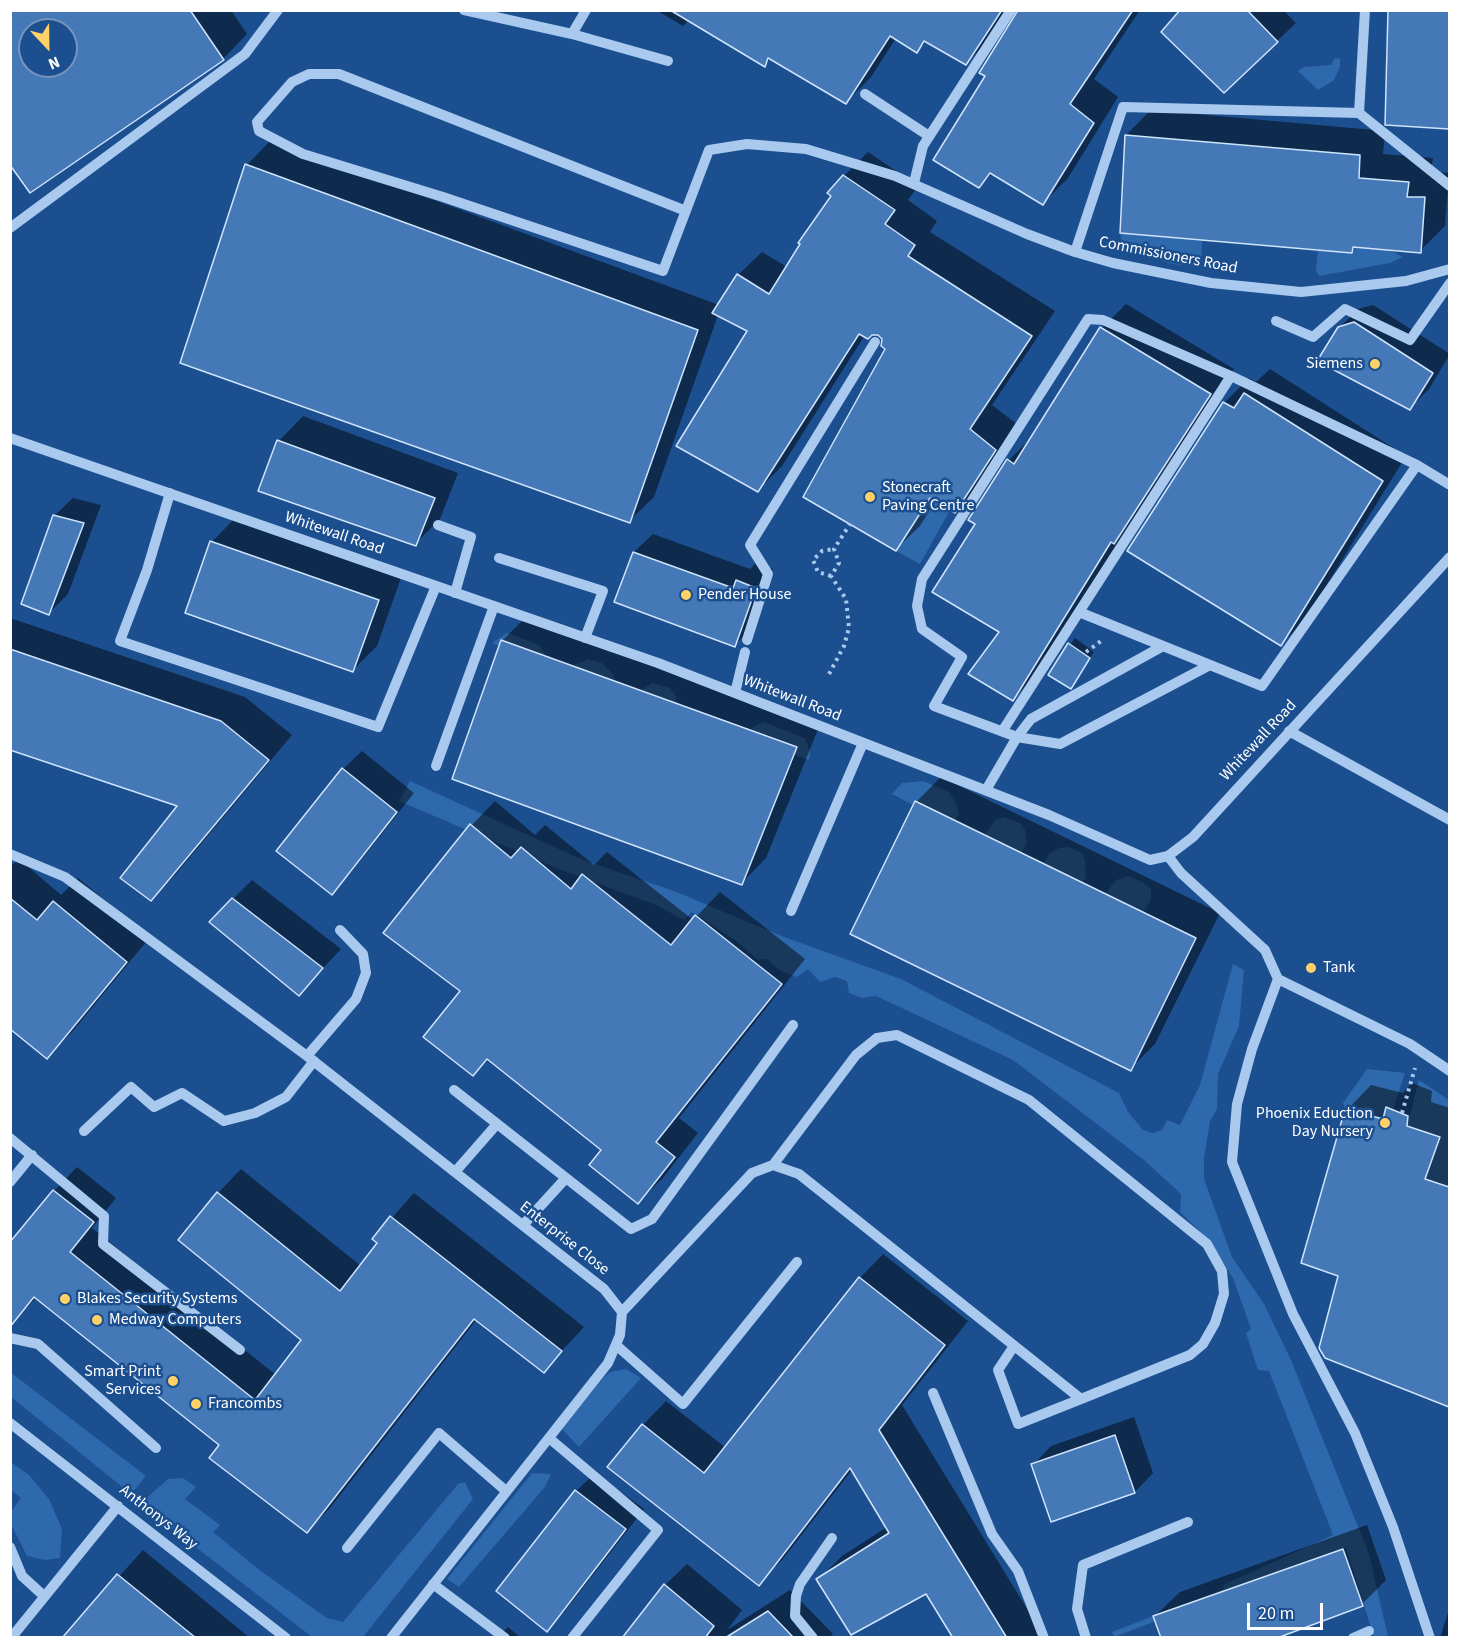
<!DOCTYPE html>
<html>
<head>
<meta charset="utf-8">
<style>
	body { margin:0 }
	#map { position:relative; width:1460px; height:1648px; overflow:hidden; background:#1b4f8f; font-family:"Source Sans 3",sans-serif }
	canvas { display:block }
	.frame { position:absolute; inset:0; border:12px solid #fff; pointer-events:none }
	.north { position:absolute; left:18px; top:18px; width:60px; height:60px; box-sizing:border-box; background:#1b4f8f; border:2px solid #7695bc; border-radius:50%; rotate:158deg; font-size:16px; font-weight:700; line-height:24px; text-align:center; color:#fff }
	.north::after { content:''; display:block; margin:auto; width:21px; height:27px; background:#ffd166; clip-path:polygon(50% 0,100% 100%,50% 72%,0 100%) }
	.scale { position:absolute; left:1247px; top:1603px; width:76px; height:27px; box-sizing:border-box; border:3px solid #fff; border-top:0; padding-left:8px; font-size:18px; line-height:21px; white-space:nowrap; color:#fff; -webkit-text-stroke:4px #1b4f8f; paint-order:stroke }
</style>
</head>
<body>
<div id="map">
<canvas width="1460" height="1648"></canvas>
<div class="frame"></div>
<div class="north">N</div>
<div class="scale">20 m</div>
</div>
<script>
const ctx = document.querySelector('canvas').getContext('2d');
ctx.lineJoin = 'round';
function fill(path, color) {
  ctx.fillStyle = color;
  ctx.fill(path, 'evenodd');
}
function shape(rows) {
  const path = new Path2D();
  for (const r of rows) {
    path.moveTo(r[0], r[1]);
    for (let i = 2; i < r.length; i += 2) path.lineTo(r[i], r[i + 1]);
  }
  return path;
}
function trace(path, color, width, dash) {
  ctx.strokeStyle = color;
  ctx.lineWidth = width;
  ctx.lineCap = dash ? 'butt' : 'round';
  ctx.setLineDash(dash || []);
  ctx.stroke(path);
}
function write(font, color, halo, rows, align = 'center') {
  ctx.font = font + ' "Source Sans 3",sans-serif';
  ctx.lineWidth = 5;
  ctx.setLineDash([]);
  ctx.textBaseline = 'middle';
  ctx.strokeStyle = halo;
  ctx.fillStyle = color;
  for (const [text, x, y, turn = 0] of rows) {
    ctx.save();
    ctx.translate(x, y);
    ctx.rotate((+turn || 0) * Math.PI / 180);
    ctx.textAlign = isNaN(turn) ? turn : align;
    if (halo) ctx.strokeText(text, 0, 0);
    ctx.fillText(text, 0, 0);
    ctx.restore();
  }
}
const green = shape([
	[1340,58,1340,67,1334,80,1318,90,1298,71,1304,67,1331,65,1334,59],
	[1120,233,1202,241,1201,267,1172,264,1123,246],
	[1353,247,1389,250,1403,257,1390,263,1319,276,1316,270,1318,250,1351,253],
	[930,498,950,510,920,564,896,551],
	[507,633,539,645,547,657,501,640,499,646,492,643],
	[588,659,602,663,612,673,615,681,572,666],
	[652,683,670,688,676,696,676,703,641,690],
	[764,722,805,738,810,751,809,760,794,755,797,746,751,730,754,726],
	[410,781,583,860,674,891,784,937,901,979,1119,1093,1128,1112,1143,1130,1153,1133,1162,1130,1167,1120,1180,1125,1200,1085,1233,964,1244,970,1239,1026,1218,1074,1217,1109,1210,1121,1204,1158,1204,1179,1232,1257,1264,1304,1291,1360,1369,1554,1388,1637,1374,1637,1346,1548,1114,1637,1112,1632,1224,1589,1223,1585,1333,1535,1269,1371,1258,1370,1246,1333,1251,1329,1233,1278,1208,1239,1180,1212,1181,1194,1144,1160,1013,1060,876,996,862,998,849,993,847,981,835,977,820,982,808,969,797,977,779,970,767,959,758,960,736,941,692,912,684,920,656,905,561,870,399,801],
	[923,781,949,792,957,805,959,815,955,821,915,801,913,805,892,794,902,783],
	[1004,817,1020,823,1025,830,1027,841,1022,853,985,835,995,820],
	[1069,847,1082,853,1085,861,1086,877,1083,883,1043,864,1049,854,1059,848],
	[1128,876,1142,882,1151,889,1151,900,1143,912,1105,894,1116,880],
	[1367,1069,1405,1073,1393,1110,1386,1107,1383,1119,1345,1109,1343,1103],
	[1419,1080,1449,1100,1449,1187,1425,1179,1440,1136,1407,1126],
	[626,1369,641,1378,579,1447,562,1429,603,1378,610,1372],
	[10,1372,146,1476,131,1494,11,1397],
	[11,1462,29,1475,49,1499,62,1529,60,1558,45,1560,27,1556,11,1524,11,1512,21,1498,11,1490],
	[532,1473,551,1474,545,1487,459,1587,447,1579],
	[183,1478,196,1487,185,1499,220,1525,213,1532,262,1572,327,1618,343,1622,458,1484,465,1482,473,1499,363,1637,312,1637,140,1504,168,1479]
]);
const shadow = shape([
	[10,10,231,10,247,34,223,59,10,162],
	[30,30,66,30,66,66,30,66],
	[656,10,1009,10,991,39,966,63,927,41,917,51,896,38,871,77,846,102,771,58,765,65,689,20,683,26],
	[1019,10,1140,10,1094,79,1118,97,1068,178,1043,203,993,173,979,186,987,75],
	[1182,10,1283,10,1296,23,1277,41],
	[1389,10,1450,10,1450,127,1387,123],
	[1151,110,1385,131,1383,154,1433,158,1431,172,1449,173,1445,226,1420,251,1357,246,1351,252,1126,135],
	[271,140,719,305,738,275,762,252,787,267,844,176,868,152,918,186,908,200,937,221,930,232,1055,311,992,405,1018,425,979,487,955,511,936,500,920,526,896,549,887,348,883,337,876,333,865,335,782,466,758,490,749,330,718,315,654,497,629,521,182,363,247,165],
	[1126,304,1234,369,1037,675,1013,699,977,524,970,520,1009,460,1034,435,1102,328],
	[1373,305,1450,354,1429,389,1410,408,1339,328,1358,309],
	[1270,369,1406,456,1305,620,1280,645,1129,551,1225,402,1249,378,1256,382],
	[303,416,458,473,440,519,415,544,279,441],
	[73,498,101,505,68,594,49,613,54,516],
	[236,517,402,575,377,646,353,670,212,542],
	[653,534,750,569,756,563,773,569,753,626,735,645,616,602,634,552],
	[527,616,821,722,766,858,742,883,502,641],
	[10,618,245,697,292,735,175,875,151,899,179,805,10,748],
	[1075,638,1094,652,1070,687,1050,674],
	[362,751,414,793,350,874,331,893,278,850,343,769],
	[941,777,1220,913,1155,1044,1130,1069,916,802],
	[495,801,535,835,545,825,594,865,607,852,693,920,720,892,805,959,679,1118,698,1133,662,1179,638,1202,603,1150,489,1059,473,1074,462,990,385,933,472,825],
	[19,859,61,895,78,878,150,937,72,1032,47,1057,10,1027,10,867],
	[252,880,341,949,299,994,233,899],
	[1412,1083,1432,1091,1431,1102,1450,1108,1450,1405,1326,1357,1340,1275,1347,1110,1371,1085,1403,1093],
	[77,1167,116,1198,92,1228,276,1375,303,1340,180,1240,218,1193,241,1169,361,1266,379,1242,374,1238,414,1193,584,1327,543,1371,477,1319,330,1508,307,1531,221,1445,36,1298,10,1325,54,1191],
	[883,1254,968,1321,902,1405,1045,1638,955,1638,927,1592,818,1580,842,1556,887,1527,852,1470,782,1560,758,1584,643,1425,666,1401,726,1448,860,1278],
	[1134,1417,1153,1473,1135,1492,1052,1520,1033,1465,1051,1446],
	[595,1473,644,1509,565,1611,547,1630,576,1491],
	[1367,1525,1386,1580,1362,1604,1155,1616,1180,1592],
	[143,1550,250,1638,64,1638],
	[687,1564,742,1610,727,1630,790,1590,833,1634,829,1638,624,1638,665,1585],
	[1450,1606,1450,1638,1440,1638],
	[508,1627,521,1638,497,1638]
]);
const building = shape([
	[10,10,190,10,224,60,30,193,10,165,10,10],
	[30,30,66,30,66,66,30,66,30,30],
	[670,10,1002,10,966,65,924,41,917,53,890,36,846,104,768,58,765,67,670,10],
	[1018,10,1133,10,1070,104,1094,123,1043,205,990,173,979,188,933,160,985,76,979,73,1018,10],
	[1180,10,1247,10,1278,42,1224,93,1161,32,1180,10],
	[1388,10,1449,10,1449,129,1385,125,1388,10],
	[1125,135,1360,155,1359,178,1409,182,1407,197,1425,197,1421,253,1353,247,1352,253,1120,233,1125,135],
	[245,164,698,330,630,523,180,363,245,164],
	[843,175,895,210,885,224,915,245,908,256,1032,336,970,429,996,450,955,513,930,498,896,551,803,497,885,349,881,346,882,339,878,335,872,335,868,339,859,334,758,492,676,446,747,331,712,313,737,274,769,294,800,244,798,243,831,196,827,193,843,175],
	[1354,322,1433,373,1410,410,1317,361,1338,327,1354,322],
	[1100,327,1211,394,1114,544,1111,542,1013,701,968,674,999,632,932,592,975,524,968,520,1007,459,1014,464,1100,327],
	[1244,393,1383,481,1281,646,1127,551,1223,402,1234,408,1244,393],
	[277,440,435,498,416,546,258,491,277,440],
	[53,515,84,523,49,615,21,604,53,515],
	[210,541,379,600,353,672,185,613,210,541],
	[633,552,733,588,736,580,756,588,735,647,614,602,633,552],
	[501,640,797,747,742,885,452,779,501,640],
	[1068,643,1090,658,1071,689,1048,675,1068,643],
	[10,649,221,721,269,760,151,901,120,878,177,806,10,750,10,649],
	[342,768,397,812,332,895,276,851,342,768],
	[915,801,1196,938,1131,1071,850,934,915,801],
	[470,824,511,858,521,847,571,889,582,874,671,945,695,915,782,984,656,1142,675,1157,638,1204,589,1165,601,1150,487,1059,473,1076,423,1037,460,991,383,933,470,824],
	[10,898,37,920,53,901,127,962,47,1059,10,1029,10,898],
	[232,898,323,968,299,996,209,922,232,898],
	[1386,1107,1408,1116,1407,1126,1440,1137,1425,1179,1449,1187,1449,1407,1325,1358,1319,1348,1338,1276,1301,1263,1345,1109,1383,1119,1386,1107],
	[53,1190,94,1222,70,1252,255,1400,301,1340,178,1240,217,1192,340,1291,377,1243,372,1239,390,1216,562,1351,544,1373,474,1319,307,1533,209,1458,219,1445,34,1297,10,1327,10,1242,53,1190],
	[859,1277,945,1345,879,1430,1007,1638,953,1638,926,1594,851,1635,816,1579,889,1533,850,1468,759,1586,607,1467,642,1424,704,1473,859,1277],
	[1115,1435,1135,1493,1051,1522,1031,1464,1115,1435],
	[575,1490,626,1529,547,1632,496,1591,575,1490],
	[1343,1549,1363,1606,1277,1638,1161,1638,1153,1616,1343,1549],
	[117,1574,196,1638,62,1638,117,1574],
	[664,1584,714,1626,705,1638,622,1638,664,1584],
	[768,1611,794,1638,725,1638,768,1611]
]);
const path = shape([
	[831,576,818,572,813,560,822,551,834,549],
	[1086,652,1101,641],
	[829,674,844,646,849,628,846,599,831,576,839,563,834,549,850,524],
	[1402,1113,1415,1068]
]);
const minor = shape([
	[464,10,572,34,586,10],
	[1365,10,1359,113,1450,186],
	[572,34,668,61],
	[865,94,929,136],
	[914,183,923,146,1011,10],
	[686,211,339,74,309,74,292,82,257,122,259,131,303,154,443,197,663,271,709,150,747,144,806,149,895,176,1027,234,1075,252,1113,263,1211,283,1301,292,1406,281,1450,269],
	[10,228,245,54,278,10],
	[1075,252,1123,107,1359,113],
	[1276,321,1313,337,1345,309,1410,340,1450,283],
	[10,438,658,663,1049,815,1150,860,1168,856,1193,837,1450,557],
	[1417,465,1450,485],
	[170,493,147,570,120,641,378,727,436,586],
	[438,525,471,537,455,593],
	[499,558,603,591,585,638],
	[1079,612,1262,686,1417,465,1231,376],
	[747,640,768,574,750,545,875,342],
	[1163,646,1031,719,1017,737,1060,744,1210,665],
	[735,693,745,652],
	[1289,731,1450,820],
	[436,766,494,606],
	[986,790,1017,737,934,706,962,657,922,629,917,606,922,579,1088,319,1103,320,1231,376,1003,730],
	[10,854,65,877,307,1056,604,1289,622,1312,620,1335,608,1363,391,1638],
	[1168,856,1181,873,1265,950,1278,979,1252,1049,1237,1104,1232,1162,1293,1314,1355,1433,1393,1527,1430,1638],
	[791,911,863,743],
	[1278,979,1410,1044,1450,1071],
	[307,1056,356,999,366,973,363,954,340,930],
	[454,1090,631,1229,652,1219,793,1025],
	[84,1131,131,1087,154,1107,182,1093,224,1121,255,1113,286,1097,314,1061],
	[10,1138,104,1216,103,1244,240,1350],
	[455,1172,497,1124],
	[10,1182,32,1155],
	[523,1225,566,1178],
	[622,1312,752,1173,773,1165,856,1055,877,1038,897,1035,1029,1100,1207,1244,1222,1271,1224,1294,1215,1323,1203,1344,1190,1355,1081,1399,799,1174,773,1165],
	[10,1338,38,1344,156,1448],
	[616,1345,683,1404,797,1262],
	[1014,1346,998,1370,1018,1424,1081,1399],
	[933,1393,992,1534,1018,1571,1044,1638],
	[10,1423,286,1638],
	[549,1438,658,1530,572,1638],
	[10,1547,22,1576,44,1596],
	[347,1548,439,1433,506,1491],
	[433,1584,505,1638],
	[11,1638,118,1506],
	[813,1638,795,1616,796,1596,800,1584,832,1538],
	[1086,1638,1077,1609,1083,1565,1188,1522],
	[1353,1638,1369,1631]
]);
const markers = [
	[1375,364,6,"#ffd166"],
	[870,497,6,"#ffd166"],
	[686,595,6,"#ffd166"],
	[1311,968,6,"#ffd166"],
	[1385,1123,6,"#ffd166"],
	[65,1299,6,"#ffd166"],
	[97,1320,6,"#ffd166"],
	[173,1381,6,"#ffd166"],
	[196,1404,6,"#ffd166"]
];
const streetNames = [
	["Commissioners Road",1168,256,11],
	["Whitewall Road",334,534,19],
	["Whitewall Road",792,699,21],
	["Whitewall Road",1259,741,-47],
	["Enterprise Close",564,1239,38],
	["Anthonys Way",158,1518,38]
];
const poiNames = [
	["Siemens",1363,364,"right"],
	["Stonecraft",882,488],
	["Paving Centre",882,506],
	["Pender House",698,595],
	["Tank",1323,968],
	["Phoenix Eduction",1373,1114,"right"],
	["Day Nursery",1373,1132,"right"],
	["Blakes Security Systems",77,1299],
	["Medway Computers",109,1320],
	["Smart Print",161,1372,"right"],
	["Services",161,1390,"right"],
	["Francombs",208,1404]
];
fill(green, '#2e69ad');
fill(shadow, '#0007');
fill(building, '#4478b7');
trace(building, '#cfe3fa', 1.5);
trace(path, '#a9c9ee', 4, [3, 4.5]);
trace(minor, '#a9c9ee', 10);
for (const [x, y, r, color] of markers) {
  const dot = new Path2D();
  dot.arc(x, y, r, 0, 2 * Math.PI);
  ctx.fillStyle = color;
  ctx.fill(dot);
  trace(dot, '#1b4f8f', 2);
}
write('16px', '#fff', '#1b4f8f', streetNames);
write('16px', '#fff', '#1b4f8f', poiNames, 'left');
</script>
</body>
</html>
